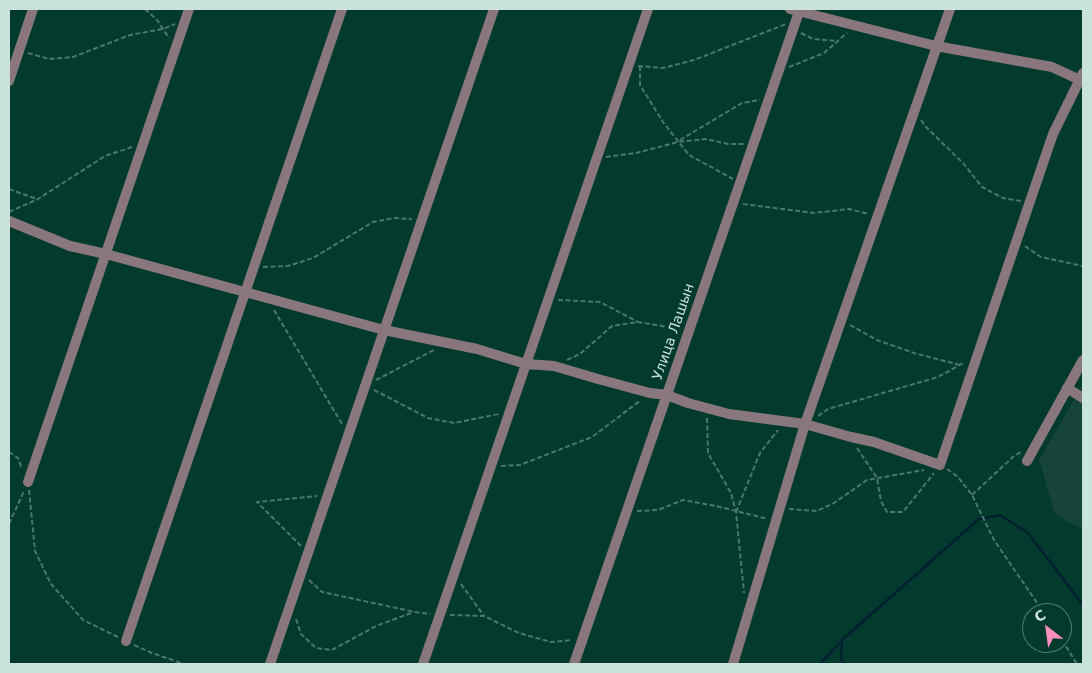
<!DOCTYPE html>
<html>
<head>
<meta charset="utf-8">
<style>
	body { margin:0 }
	#map { position:relative; width:1092px; height:673px; overflow:hidden; background:#033a2e; font-family:"DejaVu Sans",sans-serif }
	canvas { display:block }
	.frame { position:absolute; inset:0; border:10px solid #c9e2da; pointer-events:none }
	.north { position:absolute; left:1022px; top:603px; width:50px; height:50px; box-sizing:border-box; background:#033a2e; border:1px solid #527d73; border-radius:50%; rotate:330deg; font-size:14px; font-weight:700; line-height:20px; text-align:center; color:#c9e2da }
	.north::after { content:''; display:block; margin:auto; width:18px; height:22px; background:#fe8ebd; clip-path:polygon(50% 0,100% 100%,50% 72%,0 100%) }
</style>
</head>
<body>
<div id="map">
<canvas width="1092" height="673"></canvas>
<div class="frame"></div>
<div class="north">С</div>
</div>
<script>
const ctx = document.querySelector('canvas').getContext('2d');
ctx.lineJoin = 'round';
function fill(path, color) {
  ctx.fillStyle = color;
  ctx.fill(path, 'evenodd');
}
function shape(rows) {
  const path = new Path2D();
  for (const r of rows) {
    path.moveTo(r[0], r[1]);
    for (let i = 2; i < r.length; i += 2) path.lineTo(r[i], r[i + 1]);
  }
  return path;
}
function trace(path, color, width, dash) {
  ctx.strokeStyle = color;
  ctx.lineWidth = width;
  ctx.lineCap = dash ? 'butt' : 'round';
  ctx.setLineDash(dash || []);
  ctx.stroke(path);
}
function write(font, color, halo, rows, align = 'center') {
  ctx.font = font + ' "DejaVu Sans",sans-serif';
  ctx.lineWidth = 5;
  ctx.setLineDash([]);
  ctx.textBaseline = 'middle';
  ctx.strokeStyle = halo;
  ctx.fillStyle = color;
  for (const [text, x, y, turn = 0] of rows) {
    ctx.save();
    ctx.translate(x, y);
    ctx.rotate((+turn || 0) * Math.PI / 180);
    ctx.textAlign = isNaN(turn) ? turn : align;
    if (halo) ctx.strokeText(text, 0, 0);
    ctx.fillText(text, 0, 0);
    ctx.restore();
  }
}
const built = shape([
	[1083,384,1083,530,1055,514,1039,460]
]);
const stream = shape([
	[842,641,841,659,845,664],
	[820,664,843,639,979,519,1000,515,1028,533,1083,605]
]);
const path = shape([
	[145,9,157,20,169,38],
	[801,33,813,39,838,41],
	[28,53,49,59,73,57,130,35,163,29,175,24],
	[638,66,663,68,694,60,786,24],
	[640,66,640,85,663,122,689,155,733,179],
	[789,67,824,53,847,33],
	[921,120,926,127,963,163,982,187,1003,198,1021,201],
	[680,140,742,103,760,100],
	[606,157,636,153,678,142,706,139,728,144,744,144],
	[9,189,37,199],
	[743,204,814,213,849,209,869,214],
	[9,212,38,199,105,156,132,147],
	[1025,246,1041,257,1083,266],
	[263,267,288,266,313,258,373,222,394,218,412,219],
	[558,300,600,302,638,322],
	[274,310,342,424],
	[850,325,877,340,914,353,960,365],
	[567,360,580,354,612,326,638,322,680,329],
	[376,380,434,350],
	[374,390,428,418,454,423,499,414],
	[818,416,828,409,938,377,965,362],
	[707,418,708,453,731,493,736,512,744,593],
	[857,448,877,478,881,501,887,512,903,512,934,473],
	[9,452,18,458,22,469],
	[501,466,520,465,592,437,641,400],
	[947,469,958,477,972,495,994,540,1044,613],
	[29,490,35,551,51,584,83,620,118,637],
	[972,495,1014,456,1021,452],
	[789,509,817,511,834,503,867,480,924,470],
	[637,511,658,510,683,500,716,506,768,519],
	[736,512,760,453,778,430],
	[9,524,24,491],
	[301,546,257,502,317,496],
	[309,580,322,592,415,612,430,614],
	[461,584,484,616],
	[450,615,484,616,519,633,551,642,572,640],
	[296,619,301,634,316,648,332,650,376,626,414,612],
	[1062,640,1077,664],
	[134,645,152,653,184,664]
]);
const minor = shape([
	[790,9,936,46,1052,67,1080,80],
	[9,81,33,9],
	[9,221,70,246,106,254,384,330,477,349,526,364,554,366,598,379,650,393,667,395,688,403,729,414,805,424,851,437,874,442,940,465,1053,134,1083,73],
	[1067,388,1083,398],
	[1027,461,1083,360],
	[28,482,189,9],
	[126,641,342,9],
	[270,664,494,9],
	[423,664,648,9],
	[574,664,800,9],
	[733,664,805,424,950,9]
]);
const streetNames = [
	["Улица Лашын",674,332,-71]
];
fill(built, '#174439');
trace(stream, '#001f2f', 2.5);
trace(path, '#4b776d', 2, [5, 2.5]);
trace(minor, '#8a777e', 10);
write('14px', '#c9e2da', '#033a2e', streetNames);
</script>
</body>
</html>
